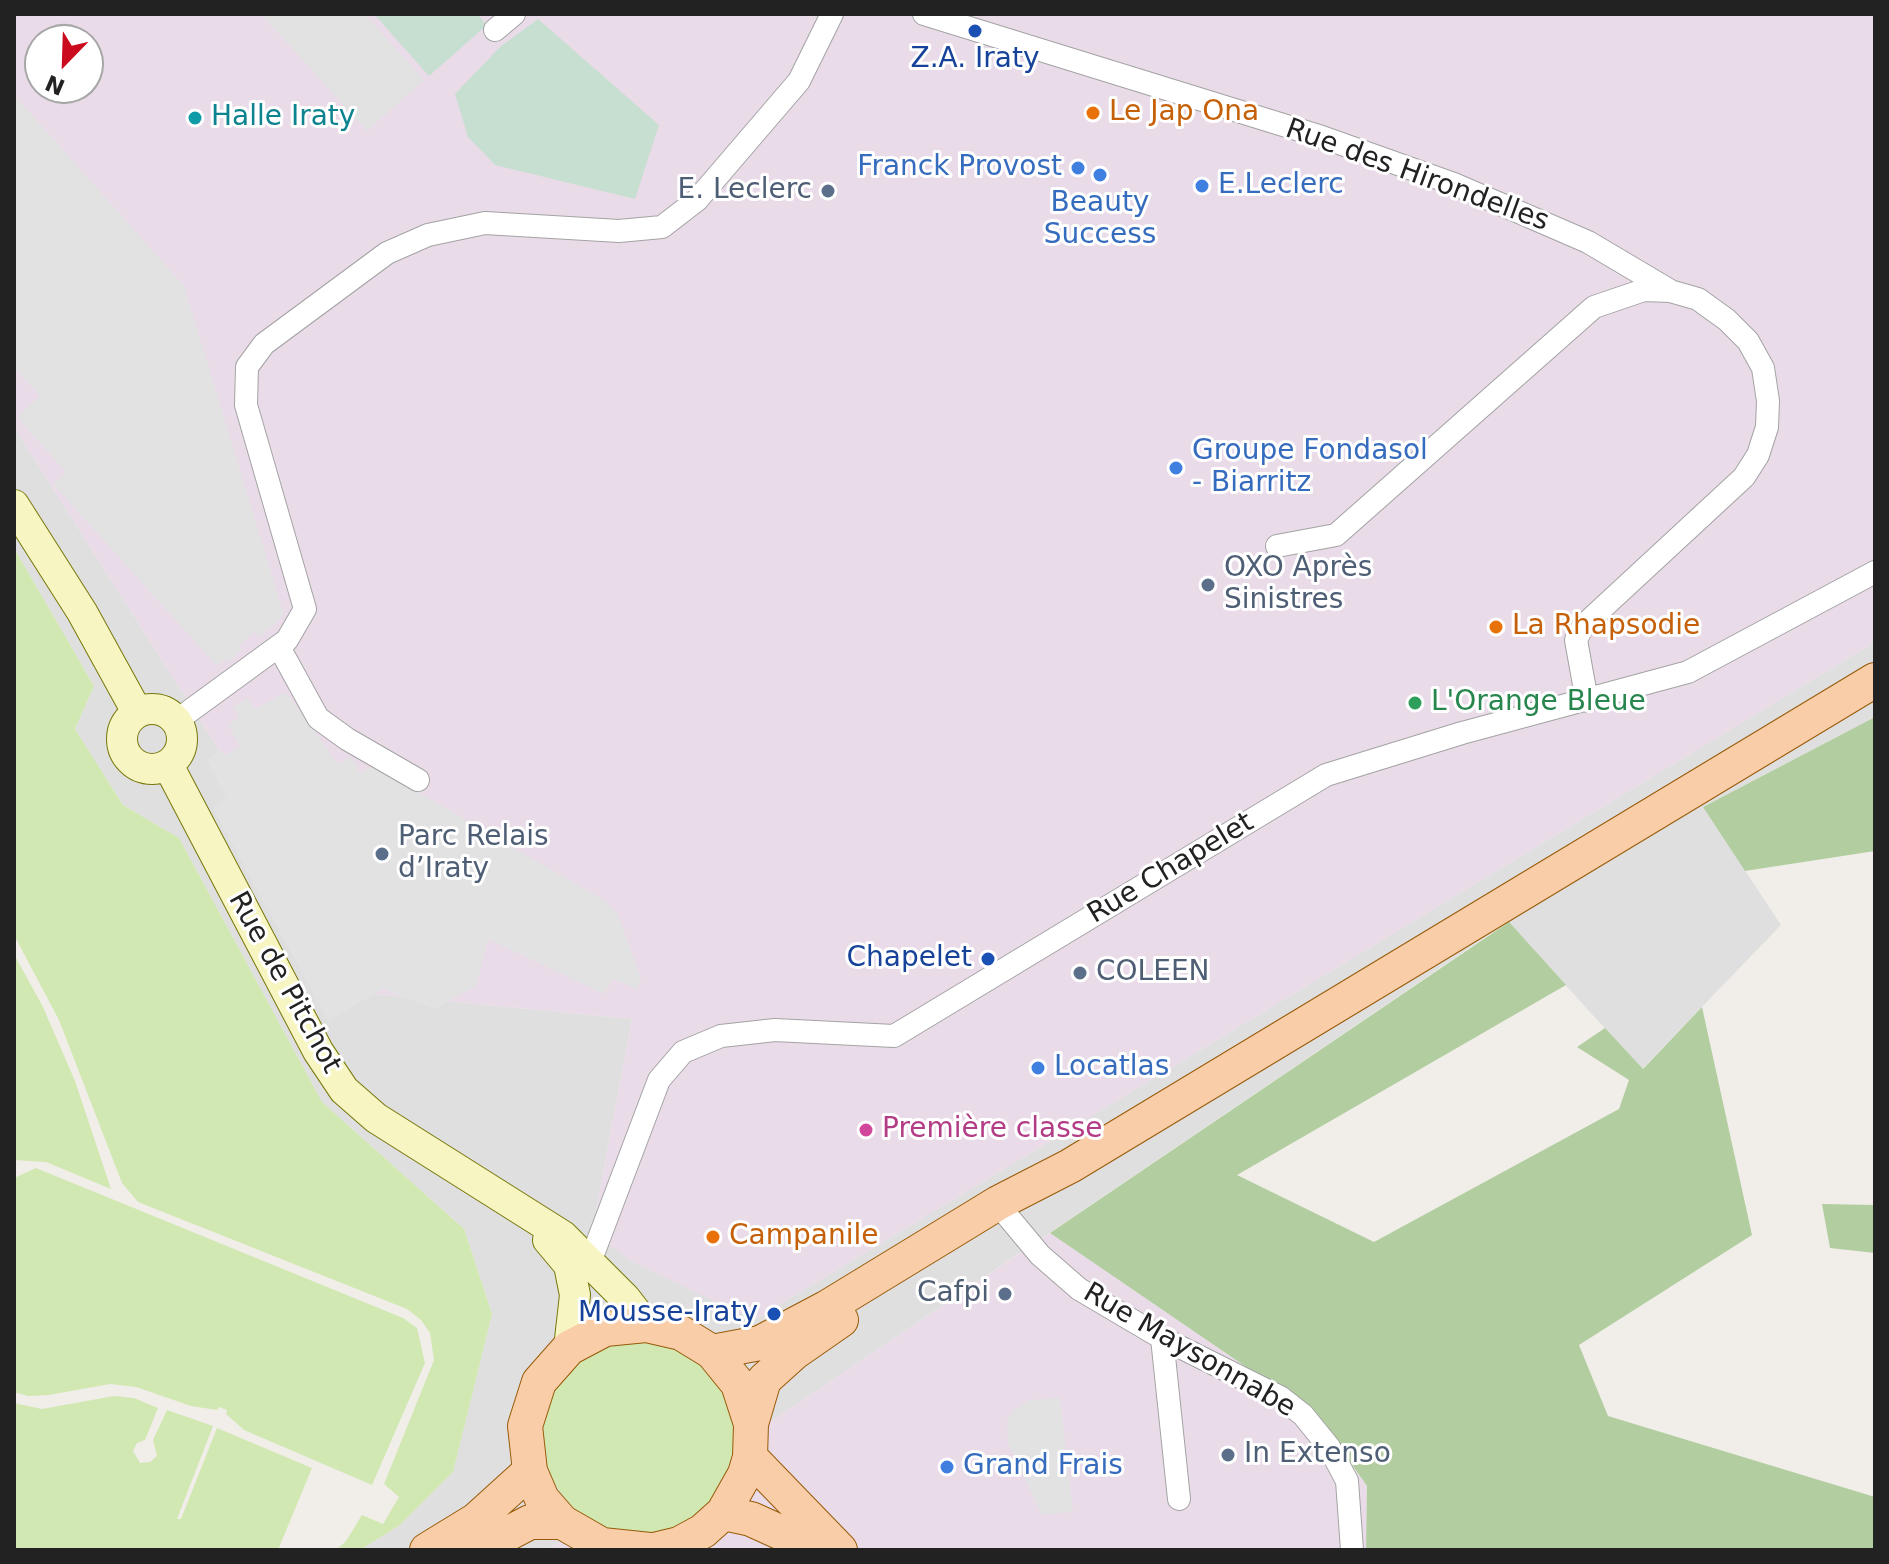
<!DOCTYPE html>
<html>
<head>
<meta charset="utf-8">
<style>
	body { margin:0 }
	#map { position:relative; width:1889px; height:1564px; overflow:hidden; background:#f1eee9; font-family:"DejaVu Sans",sans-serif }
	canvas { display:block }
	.frame { position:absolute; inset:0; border:16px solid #222; pointer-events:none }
	.north { position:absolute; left:24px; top:24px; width:80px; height:80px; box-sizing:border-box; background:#fff; border:2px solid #a7a7a7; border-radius:50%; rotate:203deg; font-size:22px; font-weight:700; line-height:32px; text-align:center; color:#222 }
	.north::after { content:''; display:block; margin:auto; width:28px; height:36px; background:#ca0a1d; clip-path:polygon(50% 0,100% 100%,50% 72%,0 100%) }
</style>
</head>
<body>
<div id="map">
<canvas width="1889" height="1564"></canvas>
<div class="frame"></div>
<div class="north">N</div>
</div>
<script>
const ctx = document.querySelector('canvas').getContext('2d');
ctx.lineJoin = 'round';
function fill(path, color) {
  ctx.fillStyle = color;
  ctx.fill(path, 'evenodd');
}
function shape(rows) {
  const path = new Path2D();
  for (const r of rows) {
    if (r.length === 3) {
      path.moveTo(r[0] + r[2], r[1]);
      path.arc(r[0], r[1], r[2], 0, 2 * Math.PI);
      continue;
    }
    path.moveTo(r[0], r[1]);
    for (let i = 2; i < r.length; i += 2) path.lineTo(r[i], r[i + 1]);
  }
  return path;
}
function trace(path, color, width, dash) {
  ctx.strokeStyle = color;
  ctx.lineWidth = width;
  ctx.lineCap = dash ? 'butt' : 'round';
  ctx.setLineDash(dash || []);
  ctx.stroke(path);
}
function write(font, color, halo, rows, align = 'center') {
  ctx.font = font + ' "DejaVu Sans",sans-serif';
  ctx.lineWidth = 6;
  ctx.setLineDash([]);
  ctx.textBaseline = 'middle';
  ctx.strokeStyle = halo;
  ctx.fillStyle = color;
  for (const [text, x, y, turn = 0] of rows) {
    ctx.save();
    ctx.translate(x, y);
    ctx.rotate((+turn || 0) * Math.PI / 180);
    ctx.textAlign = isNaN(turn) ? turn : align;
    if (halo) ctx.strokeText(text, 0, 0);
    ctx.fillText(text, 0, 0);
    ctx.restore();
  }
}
const residential = shape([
	[14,427,374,994,632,1019,592,1232,754,1320,1875,642,1875,717,1703,807,1781,925,1642,1069,1508,922,781,1415,546,1550,360,1550,400,1525,453,1472,492,1314,464,1229,322,1102,179,838,123,805,75,729,94,686,14,548]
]);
const industrial = shape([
	[14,14,1875,14,1875,642,754,1320,631,1261,592,1232,632,1019,374,994,14,427],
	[40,40,88,40,88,88,40,88],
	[1050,1233,1318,1416,1367,1486,1366,1550,546,1550,781,1415]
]);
const grass = shape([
	[14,548,94,686,75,729,123,805,179,838,322,1102,464,1229,492,1314,453,1472,400,1525,360,1550,336,1550,346,1541,362,1515,383,1524,399,1497,384,1484,434,1360,430,1333,421,1320,407,1309,138,1202,122,1183,59,1020,14,935],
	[14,954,43,1007,75,1081,111,1189,46,1162,14,1160],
	[36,1168,403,1318,417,1328,425,1363,372,1485,244,1430,226,1414,227,1410,219,1407,217,1410,191,1406,136,1387,110,1384,49,1395,28,1396,14,1392,14,1178],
	[640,1437,97],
	[114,1396,134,1398,158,1408,145,1440,137,1443,133,1451,140,1463,150,1462,157,1456,153,1440,167,1410,213,1426,177,1519,181,1519,217,1428,312,1468,278,1550,14,1550,14,1403,42,1409]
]);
const forest = shape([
	[1875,717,1875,851,1745,871,1703,807],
	[1509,922,1566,985,1237,1175,1374,1242,1619,1109,1629,1080,1577,1047,1605,1028,1643,1069,1702,1007,1752,1235,1579,1345,1608,1416,1875,1497,1875,1550,1366,1550,1367,1486,1318,1416,1050,1233],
	[1822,1204,1875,1205,1875,1253,1830,1248]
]);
const wetland = shape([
	[374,14,477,14,487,25,429,76],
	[538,19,659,125,635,199,495,165,468,137,455,94,500,47]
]);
const parking = shape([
	[261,14,365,14,424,80,367,131],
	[14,95,184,286,284,615,259,637,254,632,239,646,242,650,229,662,226,659,217,666,53,484,66,472,17,417,40,396,14,367],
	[286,692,338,764,351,757,360,773,374,766,605,901,617,913,641,978,637,989,613,979,604,994,488,939,476,986,434,1009,383,989,328,1021,213,808,226,798,207,760,219,750,225,755,239,747,229,725,239,717,233,707,247,698,255,709],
	[1060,1398,1073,1512,1042,1515,1008,1443,1007,1421,1014,1410,1029,1400]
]);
const street = shape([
	[924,14,1322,137,1454,184,1588,242,1669,290],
	[495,30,514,14],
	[1277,546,1336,535,1594,307,1644,290,1670,291,1698,299,1727,320,1748,341,1763,368,1768,401,1767,427,1758,455,1744,477,1583,626,1576,640,1587,701],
	[279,647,318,718,347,739,418,780],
	[176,721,287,640,305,609,246,405,247,367,264,344,387,253,428,235,485,223,619,231,662,227,697,200,799,81,832,14],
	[1005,1213,1040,1255,1079,1289,1162,1338,1280,1397,1303,1415,1329,1447,1347,1481,1352,1550],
	[590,1262,659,1080,683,1052,721,1036,775,1030,894,1036,1326,775,1462,733,1688,672,1875,572],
	[1162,1338,1179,1499]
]);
const secondary = shape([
	[14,505,82,612,137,712],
	[152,739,30],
	[168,765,318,1051,344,1090,376,1118,563,1236,625,1298,646,1325],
	[548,1240,569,1265,575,1295,569,1348]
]);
const primary = shape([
	[712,1352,760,1343,826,1308,998,1203,1070,1166,1875,680],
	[751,1424,764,1380,795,1352,841,1320],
	[750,1457,840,1550],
	[723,1513,751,1519,784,1534,804,1550],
	[427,1550,476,1520,530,1471],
	[477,1550,530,1522,562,1522],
	[650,1550,602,1545,562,1522,542,1499,530,1471,525,1426,539,1382,569,1348,605,1329,646,1325,681,1333,712,1352,738,1384,751,1424,750,1457,745,1474,723,1513,703,1531,679,1544,654,1550]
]);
const markers = [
	[975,31,8,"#1a4fb4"],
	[1093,113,8,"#e8710a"],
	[195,118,8,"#0f9aa8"],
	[1078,168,8,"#3f7fe0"],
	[1100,175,8,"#3f7fe0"],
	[1202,186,8,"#3f7fe0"],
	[828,191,8,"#5c6f8a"],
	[1176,468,8,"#3f7fe0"],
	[1208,585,8,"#5c6f8a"],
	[1496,627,8,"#e8710a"],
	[1415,703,8,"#2e9e5b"],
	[382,854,8,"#5c6f8a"],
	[988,959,8,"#1a4fb4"],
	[1080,973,8,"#5c6f8a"],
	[1038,1068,8,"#3f7fe0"],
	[866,1130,8,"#d1479c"],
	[713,1237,8,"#e8710a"],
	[1005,1294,8,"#5c6f8a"],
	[774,1314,8,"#1a4fb4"],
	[1228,1455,8,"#5c6f8a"],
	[947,1467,8,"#3f7fe0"]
];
const transitNames = [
	["Z.A. Iraty",975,60,"center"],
	["Chapelet",972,959],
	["Mousse-Iraty",758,1314]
];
const foodNames = [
	["Le Jap Ona",1109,113],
	["La Rhapsodie",1512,627],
	["Campanile",729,1237]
];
const cultureNames = [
	["Halle Iraty",211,118]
];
const shopNames = [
	["Franck Provost",1062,168,"right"],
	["E.Leclerc",1218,186],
	["Beauty",1100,204,"center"],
	["Success",1100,236,"center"],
	["Groupe Fondasol",1192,452],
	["- Biarritz",1192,484],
	["Locatlas",1054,1068],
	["Grand Frais",963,1467]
];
const streetNames = [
	["Rue des Hirondelles",1417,176,20],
	["Rue Chapelet",1171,869,-31],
	["Rue de Pitchot",284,983,61],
	["Rue Maysonnabe",1189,1351,30]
];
const serviceNames = [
	["E. Leclerc",812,191,"right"],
	["OXO Après",1224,569],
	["Sinistres",1224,601],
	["Parc Relais",398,838],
	["d’Iraty",398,870],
	["COLEEN",1096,973],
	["Cafpi",989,1294,"right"],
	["In Extenso",1244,1455]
];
const leisureNames = [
	["L'Orange Bleue",1431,703]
];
const hotelNames = [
	["Première classe",882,1130]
];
fill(residential, '#e0dfdf');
fill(industrial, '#eadbe9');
fill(grass, '#d2e8b2');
fill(forest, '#b2cea0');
fill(wetland, '#c7dfd1');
fill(parking, '#e2e2e2');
trace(street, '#a3a3a3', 24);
trace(secondary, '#76770a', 32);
trace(primary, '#985a07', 36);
trace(street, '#fff', 22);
trace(secondary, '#f7f5c1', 30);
trace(primary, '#f8cda8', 34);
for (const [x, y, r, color] of markers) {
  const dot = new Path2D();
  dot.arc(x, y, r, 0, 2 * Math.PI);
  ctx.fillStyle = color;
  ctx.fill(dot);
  trace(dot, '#fff', 3);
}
write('28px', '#164399', '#fff', transitNames, 'right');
write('28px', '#c56008', '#fff', foodNames, 'left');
write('28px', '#0d838f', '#fff', cultureNames, 'left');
write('28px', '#366cbe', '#fff', shopNames, 'left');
write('28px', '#222', '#fff', streetNames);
write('28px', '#4e5e75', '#fff', serviceNames, 'left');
write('28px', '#27864d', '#fff', leisureNames, 'left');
write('28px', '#b23c85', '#fff', hotelNames, 'left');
</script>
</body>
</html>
